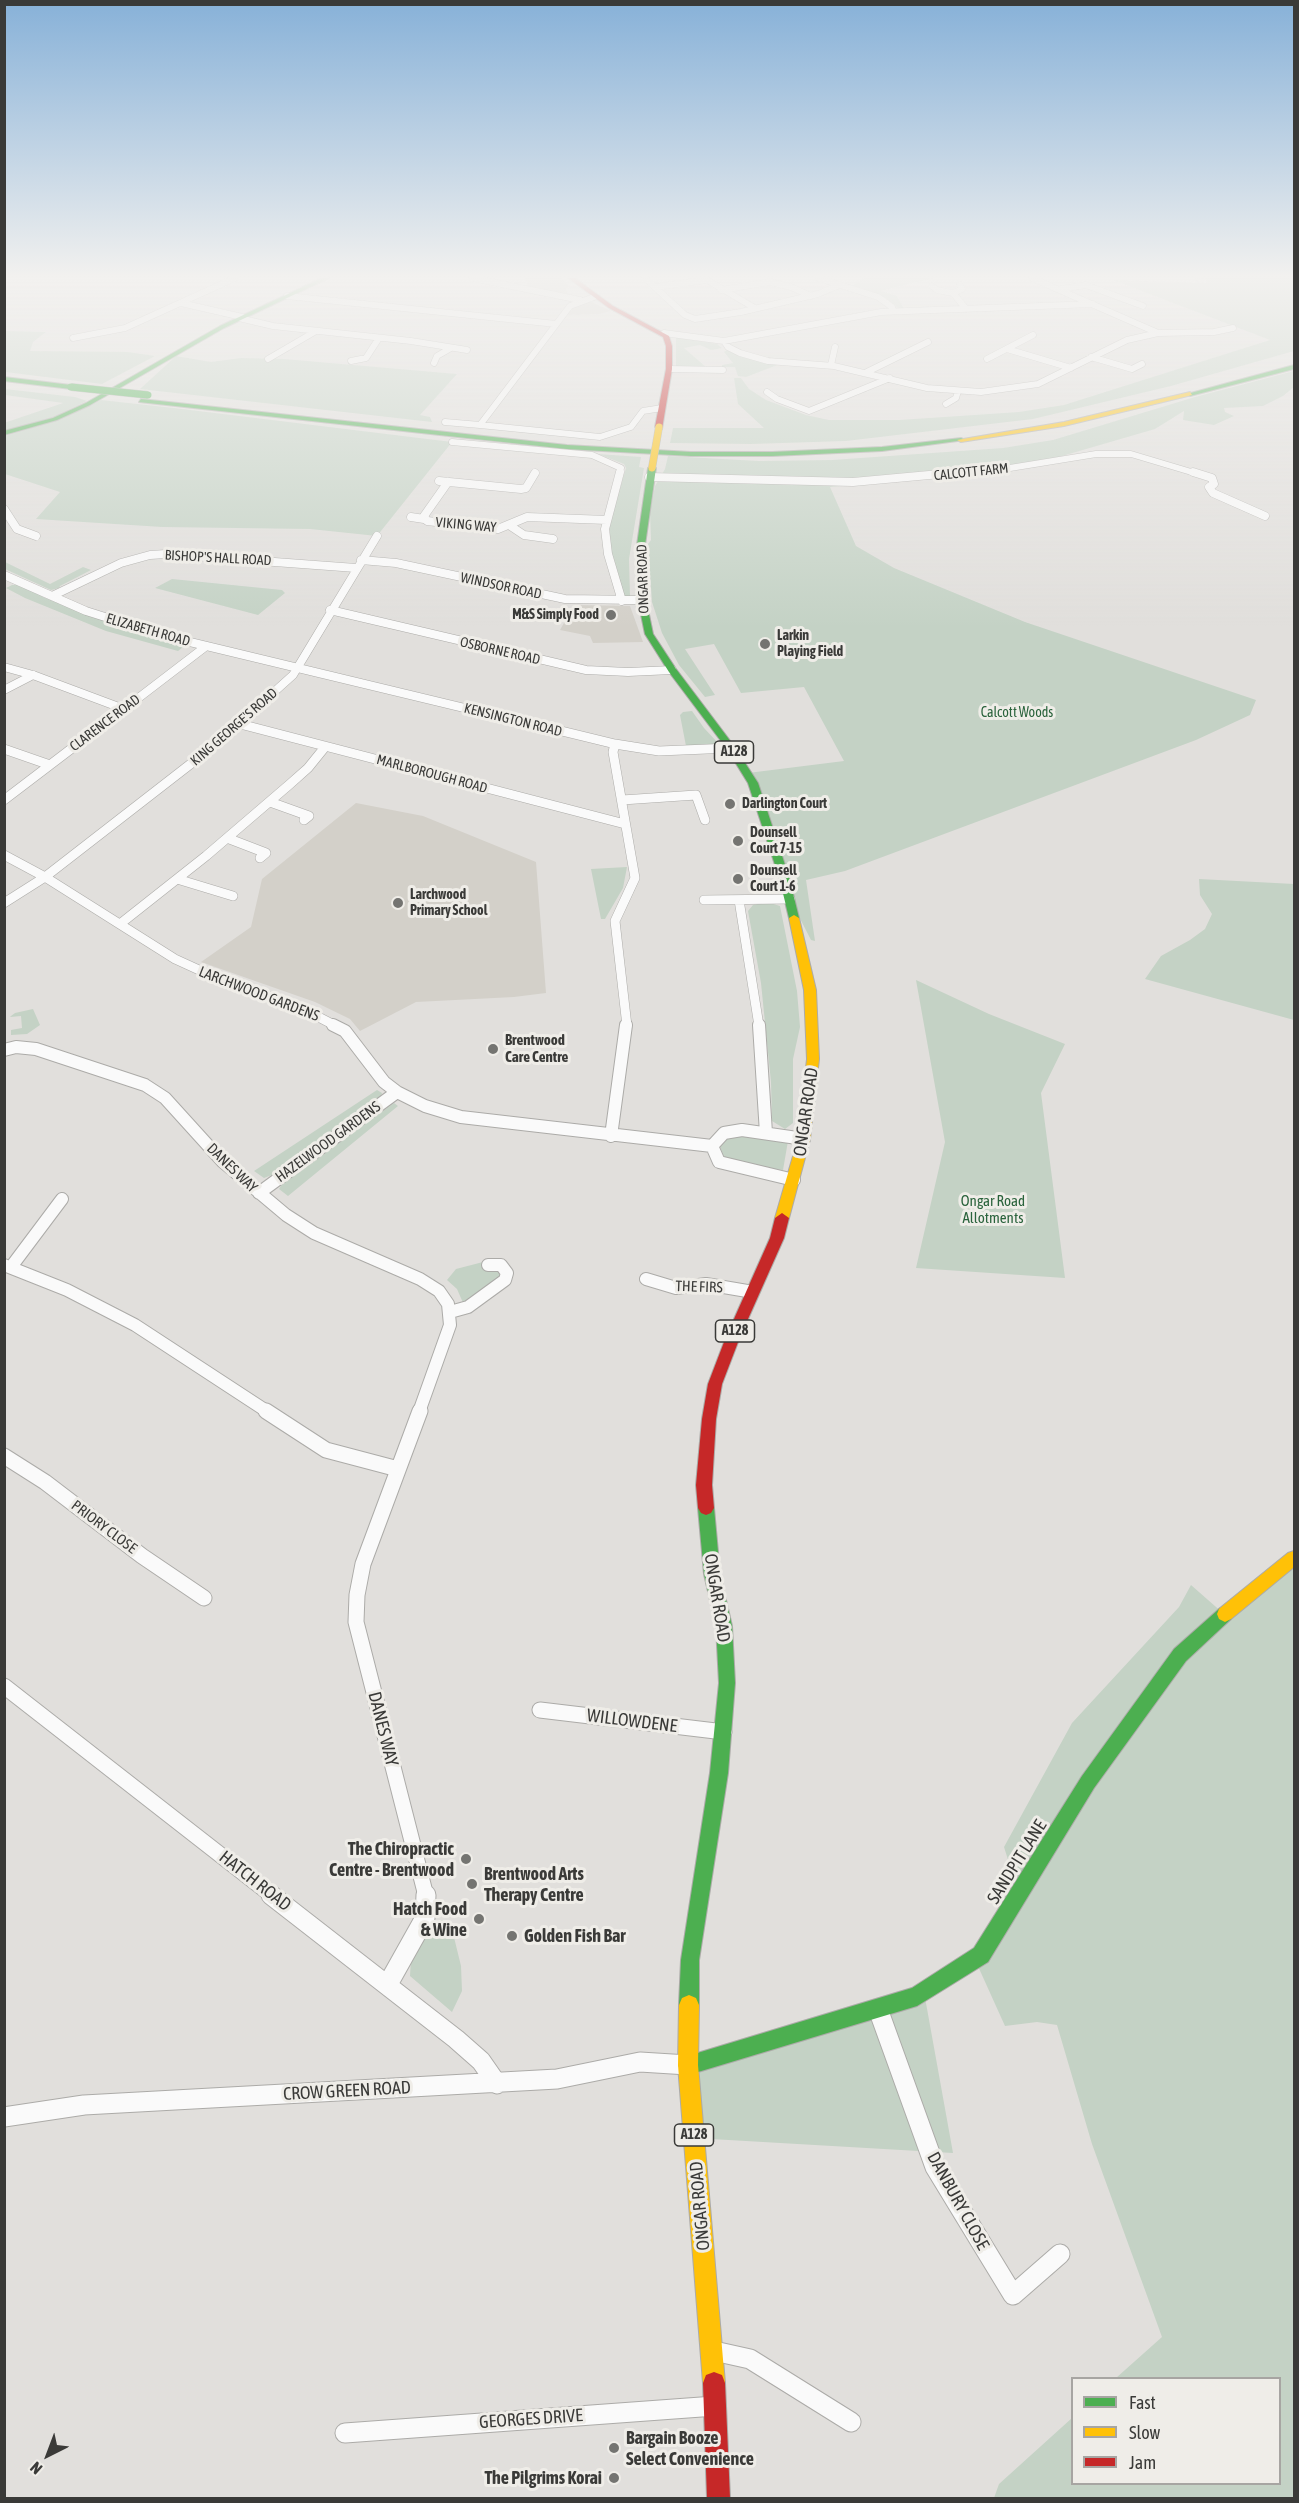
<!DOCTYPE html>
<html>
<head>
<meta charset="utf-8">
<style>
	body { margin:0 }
	#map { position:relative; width:1299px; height:2503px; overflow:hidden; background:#e1dfdc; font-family:"Asap Condensed",sans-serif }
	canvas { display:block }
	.frame { position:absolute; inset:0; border:6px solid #3a3a38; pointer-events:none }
	.legend { position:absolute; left:1071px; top:2377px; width:210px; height:108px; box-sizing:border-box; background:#efede8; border:2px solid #a7a5a2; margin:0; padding:8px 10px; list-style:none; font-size:18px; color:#3a3a38 }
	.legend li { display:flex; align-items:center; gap:12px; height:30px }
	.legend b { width:30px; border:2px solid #a7a5a2 }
	.north { position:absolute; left:18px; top:2425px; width:60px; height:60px; -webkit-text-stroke:4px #efede8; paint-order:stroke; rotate:222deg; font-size:16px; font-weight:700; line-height:24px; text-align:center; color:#3a3a38 }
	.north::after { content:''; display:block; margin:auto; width:21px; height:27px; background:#3a3a38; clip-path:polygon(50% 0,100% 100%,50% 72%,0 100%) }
</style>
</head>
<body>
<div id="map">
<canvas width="1299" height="2503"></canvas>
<div class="frame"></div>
<ul class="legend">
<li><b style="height:8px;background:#4caf50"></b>Fast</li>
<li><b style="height:8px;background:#ffc107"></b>Slow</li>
<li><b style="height:8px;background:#c62828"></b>Jam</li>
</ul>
<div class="north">N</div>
</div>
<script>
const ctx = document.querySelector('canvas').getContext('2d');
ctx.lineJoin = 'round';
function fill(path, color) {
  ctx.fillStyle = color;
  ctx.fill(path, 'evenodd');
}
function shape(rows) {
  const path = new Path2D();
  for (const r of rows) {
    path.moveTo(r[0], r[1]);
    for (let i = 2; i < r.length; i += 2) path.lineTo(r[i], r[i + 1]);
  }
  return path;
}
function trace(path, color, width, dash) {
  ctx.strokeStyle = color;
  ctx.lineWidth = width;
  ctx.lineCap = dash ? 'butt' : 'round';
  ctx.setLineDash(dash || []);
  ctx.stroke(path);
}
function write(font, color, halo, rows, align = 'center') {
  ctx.font = font + ' "Asap Condensed",sans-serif';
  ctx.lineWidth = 6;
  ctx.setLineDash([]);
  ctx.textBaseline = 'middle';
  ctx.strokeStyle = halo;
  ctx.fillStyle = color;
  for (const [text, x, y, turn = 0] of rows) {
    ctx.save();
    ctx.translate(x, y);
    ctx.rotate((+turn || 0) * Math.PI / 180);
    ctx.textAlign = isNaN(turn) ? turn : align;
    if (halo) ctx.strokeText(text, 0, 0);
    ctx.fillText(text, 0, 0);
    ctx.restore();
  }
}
const built = shape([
	[525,278,562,278,569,287,566,288,568,294,529,287],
	[586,302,592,302,611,311,599,314,568,315,574,306],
	[574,605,630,606,643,642,593,643,590,636,560,630],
	[356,803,423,816,536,862,546,993,514,997,416,1002,360,1031,350,1019,315,1002,201,962,251,927,262,879]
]);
const green = shape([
	[864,278,933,278,881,291,897,296,904,309,898,308,886,298,851,287],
	[1205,278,1294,278,1294,351,1171,386,1033,419,846,441,751,444,670,443,673,428,764,428,738,404,734,378,741,378,749,389,766,400,806,415,829,420,899,420,1019,412,1064,405,1270,340,1113,280,1206,283],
	[5,331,46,332,33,342,30,351,128,352,155,356,102,384,5,372],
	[676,337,717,344,722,348,711,350,700,345,684,348,706,367,676,367],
	[727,350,739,355,780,364,746,377,738,376,735,367,722,367,722,365,733,363,724,352],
	[176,356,211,362,241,358,284,359,457,374,420,415,430,417,432,422,140,389],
	[1294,371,1294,387,1283,396,1263,406,1224,408,1225,412,1234,416,1214,425,1183,420,1184,411,1155,429,1021,468,830,487,856,546,894,568,1025,622,1256,700,1250,715,1196,740,845,871,806,880,815,941,811,940,790,899,748,773,844,761,804,687,741,693,714,644,685,649,715,695,705,697,679,665,662,633,652,602,648,544,651,540,650,512,655,486,665,469,668,456,759,461,832,460,1003,448,1053,440,1195,397],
	[5,389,75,397,87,401,53,417,5,431,4,423,63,403,5,395],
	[101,400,174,408,452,442,377,536,310,529,162,527,36,519,60,492,5,474,5,436,62,419],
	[598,454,641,457,639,467,644,468,629,559,630,596,628,597,625,597,611,554,609,539,610,522,626,468,624,464],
	[5,562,50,584,83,567,91,570,60,586,59,588,51,590,5,569],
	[172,579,282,590,285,593,258,615,155,588],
	[12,585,21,585,43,597,93,617,187,644,178,651,106,631,25,598,6,588],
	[692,711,704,728,719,744,686,746,680,715,683,712],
	[627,867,623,888,605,919,601,919,591,869],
	[1199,879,1294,884,1294,1020,1145,979,1161,956,1190,940,1205,929,1212,914,1200,895],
	[767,902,780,906,797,991,800,1027,793,1059,793,1123,785,1129,772,1121,771,1082,761,983,748,911,753,905],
	[916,980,989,1014,1065,1044,1041,1093,1065,1278,916,1268,945,1142],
	[33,1009,40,1025,27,1034,11,1035,11,1030,22,1028,21,1016,10,1017,11,1016,15,1013],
	[377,1090,382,1093,381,1097,277,1173,264,1178,254,1171],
	[394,1103,398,1106,288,1196,279,1189,282,1184],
	[739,1136,788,1141,783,1170,759,1167,724,1157,720,1147,722,1142,725,1139],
	[483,1262,488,1268,500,1269,501,1276,464,1305,457,1289,447,1280,456,1269],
	[1294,1558,1294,2498,994,2498,999,2484,1072,2418,1072,2484,1280,2484,1280,2378,1116,2378,1162,2337,1092,2144,1057,2025,1037,2022,1005,2026,977,1964,1019,1894,1004,1847,1072,1723,1179,1607,1191,1585,1224,1614],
	[442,1920,447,1921,452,1929,461,1966,462,1991,452,2012,410,1976,411,1959,430,1923],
	[924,1992,953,2153,694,2138,688,2065]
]);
const streetFar5 = shape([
	[472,278,580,300],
	[645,278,685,315,695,319,741,312,818,294,837,286],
	[818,278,878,297,892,307,893,311],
	[1032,278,1158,333],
	[1198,278,1200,280],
	[960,285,962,289,953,293,966,309],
	[932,286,937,290,953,293],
	[655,287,707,280,753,307],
	[1061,289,1086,285,1143,306],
	[721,290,770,282,791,287,811,296],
	[287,296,556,324],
	[594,297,570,306,480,425,600,437,631,427,643,411,662,408],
	[181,303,242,317],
	[239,318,273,326,411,341,467,350],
	[664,333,724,341,881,312,1093,304],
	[73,338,125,328,235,278],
	[724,341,728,347,740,353,768,361,834,366,927,388,981,392,1038,384,1127,340,1158,333,1214,332,1233,328],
	[1007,349,1071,368],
	[1091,357,1132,369,1142,364],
	[268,359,316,331],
	[987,359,1033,335],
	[351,361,366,358,379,338],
	[434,363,437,356,451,348],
	[831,365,835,347],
	[669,369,723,370],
	[867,372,928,342],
	[767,392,777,399,809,411,890,378],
	[946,404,956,398,958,391],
	[445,422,480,425],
	[452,442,592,455,621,468,619,474],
	[945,474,1010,468,1096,454,1131,454,1198,474]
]);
const streetFar4 = shape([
	[620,472,605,529,608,554,622,601],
	[1193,472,1212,478,1214,484,1209,487,1213,493,1265,516],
	[649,477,853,482,962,472],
	[439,481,521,489,526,488,535,473],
	[448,482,424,516,427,521,498,529,527,517,607,520],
	[4,509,17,529,36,536],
	[411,517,424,519],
	[509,525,524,535,553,539],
	[361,560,396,563,565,599,642,600],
	[4,575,86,611,165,636,510,719],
	[52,596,121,563,150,555,166,554,356,568],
	[330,610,586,670,628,672,672,670],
	[4,667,33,675,124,709],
	[4,690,33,675],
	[111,719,205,647],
	[244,719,293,675,377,536]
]);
const streetFar3 = shape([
	[504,717,615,744,659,751,731,748],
	[240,724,625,824],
	[615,744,613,752,635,878,615,921,627,1026],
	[4,749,50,765],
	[4,800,113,717],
	[622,800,696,795,705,820],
	[270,802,309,816,304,820],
	[227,838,266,853,260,858],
	[4,855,45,877,175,959,210,975,301,1008,336,1026],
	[177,879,233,896],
	[704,900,790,899],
	[739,900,759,1026],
	[4,903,45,877,206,752,245,717],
	[120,924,206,856,290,784,308,768,325,747]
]);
const streetFar2 = shape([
	[333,1025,345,1031,384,1082,397,1092,425,1106,461,1117,712,1146],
	[759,1025,766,1133],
	[4,1050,16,1047,36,1049,145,1085,165,1098,223,1162,286,1215,314,1233,420,1279,439,1291,448,1304,450,1325,419,1412],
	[611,1136,626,1025],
	[712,1146,724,1133,742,1130,804,1139],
	[712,1146,719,1162,794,1180],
	[259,1193,397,1092],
	[4,1265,67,1290,135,1325,268,1412],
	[11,1267,62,1199],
	[646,1279,676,1288,706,1284,753,1292],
	[450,1312,468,1307,505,1280,507,1273,501,1265,488,1265]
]);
const streetFar1 = shape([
	[266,1411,326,1450,398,1469],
	[420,1411,363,1564,357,1595,356,1622,426,1896],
	[4,1456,45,1482,142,1556,204,1598],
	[4,1686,273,1896],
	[540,1710,724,1732]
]);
const street = shape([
	[271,1895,456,2039,481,2061,497,2084],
	[388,1984,425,1918,426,1895],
	[878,2009,935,2167,1013,2295,1060,2254],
	[4,2117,84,2105,557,2079,640,2062,688,2065],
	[714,2351,750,2359,851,2422],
	[345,2433,715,2406]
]);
const fast = shape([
	[322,278,329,278,224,328,90,405,57,420,4,435,4,431,53,418,86,403,220,326,322,278],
	[1294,365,1294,369,1190,396,1187,394,1294,365],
	[4,377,71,385,74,387,71,389,4,381,4,377],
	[141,399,567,445,691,452,772,452,882,447,961,438,965,440,882,451,772,456,691,456,567,449,139,402,141,399],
	[652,466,656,468,645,545,646,600,653,634,676,669,734,746,758,783,789,877,799,918,798,920,794,921,789,918,779,877,748,783,727,749,669,672,645,634,638,600,637,545,648,468,652,466],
	[706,1501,711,1503,714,1508,720,1574,732,1626,735,1683,728,1773,699,1960,699,2005,696,2012,689,2015,682,2012,679,2005,681,1960,710,1773,719,1683,716,1626,704,1574,698,1508,701,1503,706,1501],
	[1225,1606,1231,1609,1233,1614,1231,1619,1186,1661,1094,1788,988,1962,917,2006,688,2075,681,2072,678,2065,681,2058,912,1988,974,1948,1082,1776,1174,1649,1219,1609,1225,1606]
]);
const slow = shape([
	[1190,392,1192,395,1064,426,961,442,957,440,1064,422,1190,392],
	[794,915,799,918,816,990,819,1059,810,1139,789,1218,782,1223,775,1218,798,1139,807,1059,804,990,789,918,794,915],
	[1294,1551,1294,1567,1231,1619,1225,1622,1219,1619,1217,1614,1219,1609,1288,1553,1294,1551],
	[689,1995,696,1998,699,2005,698,2065,725,2383,722,2391,714,2394,706,2391,703,2383,678,2065,679,2005,682,1998,689,1995]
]);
const jam = shape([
	[568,278,575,278,613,306,669,336,672,346,672,369,662,429,655,427,666,369,666,346,663,337,609,308,568,278],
	[782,1213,789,1218,784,1238,740,1337,722,1384,716,1419,712,1485,714,1508,711,1513,706,1515,701,1513,698,1508,696,1485,702,1419,708,1384,726,1337,770,1238,775,1218,782,1213],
	[714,2372,722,2375,725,2383,730,2498,707,2498,703,2383,706,2375,714,2372]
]);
const fastBridge = shape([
	[71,387,148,395]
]);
const slowBridge = shape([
	[652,468,659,427]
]);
const markers = [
	[611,615,6,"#747471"],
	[765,644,6,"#747471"],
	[730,804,6,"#747471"],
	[738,841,6,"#747471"],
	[738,879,6,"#747471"],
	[398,903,6,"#747471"],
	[493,1049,6,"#747471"],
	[466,1859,6,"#747471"],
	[472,1884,6,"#747471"],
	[479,1919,6,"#747471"],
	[512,1936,6,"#747471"],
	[614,2448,6,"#747471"],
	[614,2478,6,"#747471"]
];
const farStreetnames = [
	["CALCOTT FARM",971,472,-6],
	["VIKING WAY",466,525,5],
	["BISHOP'S HALL ROAD",218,558,3],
	["ONGAR ROAD",643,579,-92],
	["WINDSOR ROAD",501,586,12],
	["ELIZABETH ROAD",148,630,16],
	["OSBORNE ROAD",500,651,13],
	["KENSINGTON ROAD",513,720,14],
	["CLARENCE ROAD",105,723,-37],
	["KING GEORGE'S ROAD",234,727,-41],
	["MARLBOROUGH ROAD",432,774,15]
];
const farPoinames = [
	["M&S Simply Food",599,615,"right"],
	["Larkin",777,636],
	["Playing Field",777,652],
	["Darlington Court",742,804],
	["Dounsell",750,833],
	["Court 7-15",750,849],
	["Dounsell",750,871],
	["Court 1-6",750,887],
	["Larchwood",410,895],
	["Primary School",410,911]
];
const farParknames = [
	["Calcott Woods",1017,713]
];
const shields = [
	[734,752,39],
	[735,1331,39],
	[694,2135,39]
];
const shieldNames = [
	["A128",734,752],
	["A128",735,1331],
	["A128",694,2135]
];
const streetNames = [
	["LARCHWOOD GARDENS",259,994,21],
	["HAZELWOOD GARDENS",328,1142,-36],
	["DANES WAY",232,1168,44],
	["THE FIRS",699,1287,2],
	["PRIORY CLOSE",104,1527,37]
];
const poiNames = [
	["Brentwood",505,1040],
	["Care Centre",505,1057]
];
const parkNames = [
	["Ongar Road",993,1201],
	["Allotments",993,1218]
];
const nearStreetnames = [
	["ONGAR ROAD",806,1112,-82],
	["ONGAR ROAD",717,1598,81],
	["WILLOWDENE",632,1721,7],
	["DANES WAY",383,1729,76],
	["SANDPIT LANE",1017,1862,-58],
	["HATCH ROAD",255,1881,38],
	["CROW GREEN ROAD",347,2091,-3],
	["DANBURY CLOSE",958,2201,61],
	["ONGAR ROAD",700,2206,-95],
	["GEORGES DRIVE",531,2419,-4]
];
const nearPoinames = [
	["The Chiropractic",454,1849],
	["Centre - Brentwood",454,1870],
	["Brentwood Arts",484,1874,"left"],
	["Therapy Centre",484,1895,"left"],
	["Hatch Food",467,1909],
	["& Wine",467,1930],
	["Golden Fish Bar",524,1936,"left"],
	["Bargain Booze",626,2438,"left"],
	["Select Convenience",626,2459,"left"],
	["The Pilgrims Korai",602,2478]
];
fill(built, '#d3d0c9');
fill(green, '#c4d2c5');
trace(streetFar5, '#acaba8', 7);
trace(streetFar4, '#acaba8', 9);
trace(streetFar3, '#acaba8', 10);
trace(streetFar2, '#acaba8', 14);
trace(streetFar1, '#acaba8', 17);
trace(street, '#acaba8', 21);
trace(fast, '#acaba8', 2);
trace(slow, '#acaba8', 2);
trace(jam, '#acaba8', 2);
trace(streetFar5, '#fafafa', 6);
trace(streetFar4, '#fafafa', 8);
trace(streetFar3, '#fafafa', 9);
trace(streetFar2, '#fafafa', 12);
trace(streetFar1, '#fafafa', 15);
trace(street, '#fafafa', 19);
fill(fast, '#4caf50');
fill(slow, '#ffc107');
fill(jam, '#c62828');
trace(fastBridge, '#acaba8', 8, []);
trace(slowBridge, '#acaba8', 8, []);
trace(fastBridge, '#4caf50', 7);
trace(slowBridge, '#ffc107', 7);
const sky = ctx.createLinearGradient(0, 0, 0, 628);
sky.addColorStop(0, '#87b1d8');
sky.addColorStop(0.44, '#f2f1ef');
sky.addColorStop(1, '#f2f1ef00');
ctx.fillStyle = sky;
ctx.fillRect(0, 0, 1299, 628);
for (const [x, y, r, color] of markers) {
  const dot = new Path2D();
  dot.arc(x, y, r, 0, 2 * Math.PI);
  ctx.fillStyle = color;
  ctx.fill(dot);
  trace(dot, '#efede8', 2);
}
write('14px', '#3a3a38', '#efede8', farStreetnames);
write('bold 14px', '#3a3a38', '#efede8', farPoinames, 'left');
write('14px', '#2a633c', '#efede8', farParknames);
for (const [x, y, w] of shields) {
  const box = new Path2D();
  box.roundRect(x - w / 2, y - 11, w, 22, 4.5);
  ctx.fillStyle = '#efede8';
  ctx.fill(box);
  trace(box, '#3a3a38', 1.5);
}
write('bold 14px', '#3a3a38', null, shieldNames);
write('15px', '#3a3a38', '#efede8', streetNames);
write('bold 15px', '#3a3a38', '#efede8', poiNames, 'left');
write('15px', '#2a633c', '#efede8', parkNames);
write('18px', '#3a3a38', '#efede8', nearStreetnames);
write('bold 18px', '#3a3a38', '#efede8', nearPoinames, 'right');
</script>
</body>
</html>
